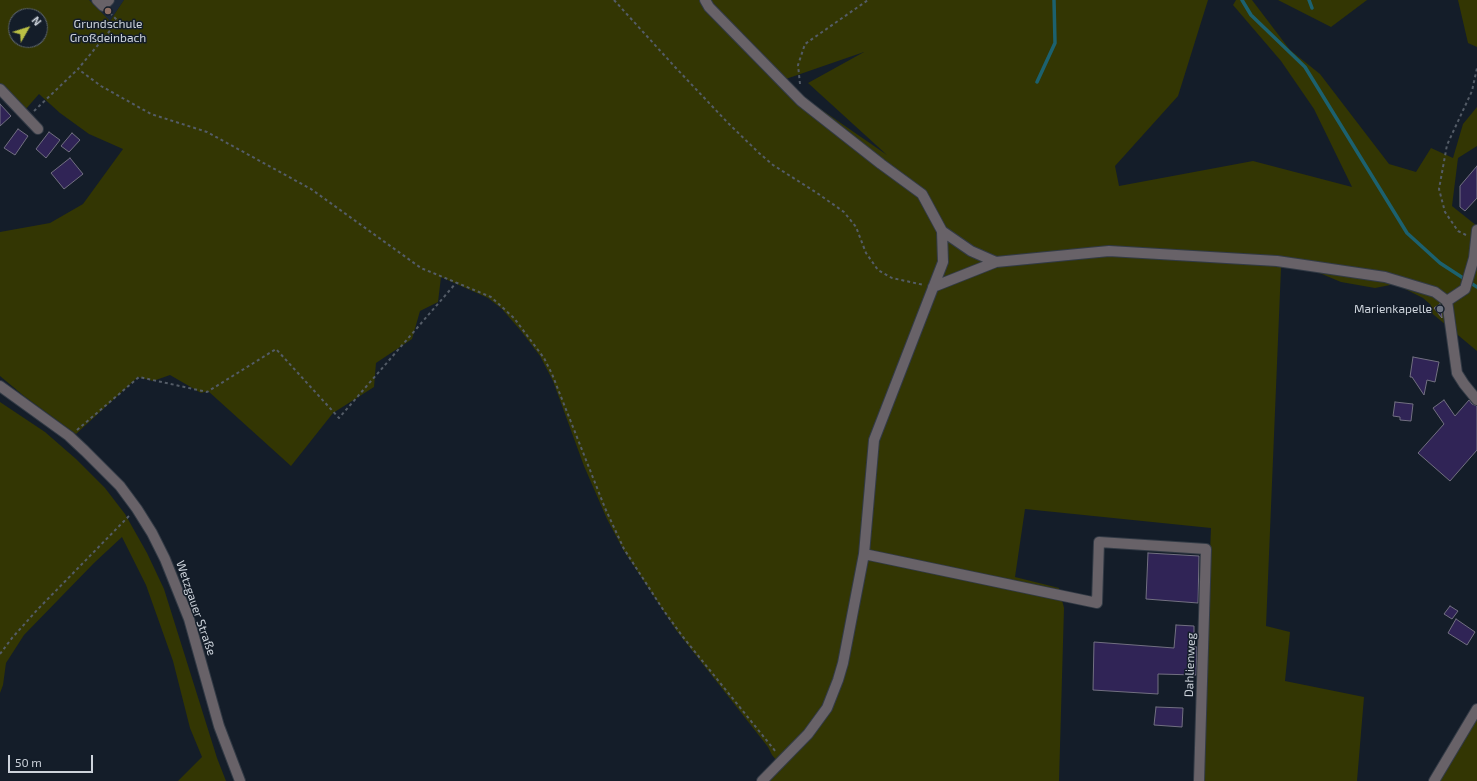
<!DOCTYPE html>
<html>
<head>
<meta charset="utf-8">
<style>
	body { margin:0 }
	#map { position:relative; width:1477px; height:781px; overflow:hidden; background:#141d29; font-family:"Exo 2",sans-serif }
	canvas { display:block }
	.north { position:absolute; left:8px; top:8px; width:40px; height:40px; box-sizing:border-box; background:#141d29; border:1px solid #5e6670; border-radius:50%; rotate:51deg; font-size:11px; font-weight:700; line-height:16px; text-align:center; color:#cdd3db }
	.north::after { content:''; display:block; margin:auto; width:14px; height:18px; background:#bbc044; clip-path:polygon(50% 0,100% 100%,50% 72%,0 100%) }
	.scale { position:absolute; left:8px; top:755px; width:85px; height:18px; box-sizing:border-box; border:2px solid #cdd3db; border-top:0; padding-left:5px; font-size:12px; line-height:14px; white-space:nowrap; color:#cdd3db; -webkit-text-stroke:3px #141d29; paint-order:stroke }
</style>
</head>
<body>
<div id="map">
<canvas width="1477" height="781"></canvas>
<div class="north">N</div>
<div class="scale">50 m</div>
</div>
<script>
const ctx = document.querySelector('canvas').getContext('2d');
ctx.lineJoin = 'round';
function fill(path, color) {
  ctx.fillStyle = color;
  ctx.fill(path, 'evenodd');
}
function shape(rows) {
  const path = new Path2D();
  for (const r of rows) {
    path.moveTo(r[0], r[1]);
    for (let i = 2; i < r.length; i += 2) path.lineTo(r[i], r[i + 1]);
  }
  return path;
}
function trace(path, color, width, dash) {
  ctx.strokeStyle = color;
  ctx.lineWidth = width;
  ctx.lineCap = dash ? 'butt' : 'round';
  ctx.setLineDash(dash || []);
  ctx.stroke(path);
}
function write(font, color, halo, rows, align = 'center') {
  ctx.font = font + ' "Exo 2",sans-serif';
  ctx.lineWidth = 3;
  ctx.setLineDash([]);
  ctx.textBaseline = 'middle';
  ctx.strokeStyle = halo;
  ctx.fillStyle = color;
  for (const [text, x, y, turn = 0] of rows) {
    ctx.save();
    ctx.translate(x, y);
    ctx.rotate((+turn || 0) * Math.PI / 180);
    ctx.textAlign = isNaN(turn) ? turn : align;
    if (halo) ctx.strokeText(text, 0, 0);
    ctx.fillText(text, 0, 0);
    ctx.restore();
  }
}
const built = shape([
	[89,0,124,0,110,21]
]);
const green = shape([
	[0,0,89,0,110,21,124,0,1208,0,1178,96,1115,166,1119,186,1253,161,1352,187,1314,109,1281,61,1233,5,1236,0,1252,0,1290,50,1320,74,1389,164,1416,172,1431,148,1453,158,1463,124,1477,107,1477,146,1458,158,1452,206,1477,226,1477,351,1428,310,1431,305,1423,298,1395,284,1375,288,1341,282,1305,267,1281,268,1266,626,1290,632,1285,681,1364,697,1357,781,1201,781,1211,528,1025,509,1015,577,1059,588,1064,608,1059,781,768,781,782,767,772,755,768,747,676,630,624,551,607,519,584,466,553,381,540,356,521,331,502,309,488,298,441,277,438,302,420,311,412,339,376,363,374,387,333,413,291,466,208,391,201,393,170,375,153,381,138,377,76,434,24,396,0,376,0,232,50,223,83,204,123,149,89,134,60,113,39,94,25,110,0,83],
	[16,16,40,16,40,40,16,40],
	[864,52,808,83,887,155,780,81],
	[1278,0,1367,0,1331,27],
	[1458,0,1477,0,1477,47,1468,43],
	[0,402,45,432,76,459,105,488,125,514,147,553,164,589,217,758,226,781,178,781,202,757,190,728,173,661,146,585,122,537,94,563,24,635,6,663,3,685,0,693],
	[1477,715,1477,781,1438,781]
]);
const stream = shape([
	[1242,0,1251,15,1305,67,1407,233,1440,263,1477,287],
	[1309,0,1312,8],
	[1037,82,1055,43,1054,0]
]);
const building = shape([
	[0,104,11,116,0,126,0,104],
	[18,129,28,136,15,155,4,148,18,129],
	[49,132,60,140,46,158,36,149,49,132],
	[72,133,80,140,69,152,61,146,72,133],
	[70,158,83,174,64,189,51,173,70,158],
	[1477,166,1477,198,1465,211,1460,207,1460,186,1477,166],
	[1440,304,1441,305,1442,318,1434,308,1440,304],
	[1413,357,1439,362,1435,382,1427,380,1424,395,1412,377,1410,377,1413,357],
	[1444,400,1455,416,1469,400,1472,404,1477,406,1477,450,1450,481,1418,453,1444,424,1433,408,1444,400],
	[1395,402,1413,404,1411,421,1400,420,1400,417,1393,416,1395,402],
	[1148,553,1199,556,1198,603,1146,599,1148,553],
	[1450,606,1458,611,1452,619,1444,614,1450,606],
	[1456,619,1475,632,1467,645,1448,633,1456,619],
	[1176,625,1194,626,1194,647,1197,647,1196,675,1158,674,1158,694,1093,690,1094,642,1174,648,1176,625],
	[1156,707,1183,708,1182,727,1154,725,1156,707]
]);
const path = shape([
	[614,0,675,67,728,123,759,153,773,165,817,193,844,212,856,227,866,253,878,270,892,278,924,285],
	[110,13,118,21,78,69,101,86,151,114,207,132,311,189,421,268,491,297,514,318,544,358,552,374,605,508,624,549,664,611,683,637,776,752],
	[800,84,798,65,805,44,868,0],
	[34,111,78,69],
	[1466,235,1458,231,1445,212,1439,189,1447,145,1472,91,1477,68],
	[77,430,139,377,207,392,276,349,339,418,456,283],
	[0,654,12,638,38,609,129,516]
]);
const minor = shape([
	[97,0,103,6,109,0],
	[705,0,709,7,801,101,881,164,922,194,942,231,943,262,874,440,864,554,843,663,838,680,827,708,808,734,762,781],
	[0,89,38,129],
	[942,231,971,251,996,262],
	[933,287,996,262,1109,251,1277,261,1385,277,1435,292,1447,301,1457,373,1464,384,1477,400],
	[1447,301,1465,289,1474,258,1477,230],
	[0,386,69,436,85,451,120,486,137,509,152,533,165,559,189,619,219,726,240,781],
	[864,554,1097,603,1099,542,1206,549,1199,781],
	[1434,781,1477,709]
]);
const markers = [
	[108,11,4,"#8d6e63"],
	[1440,309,4,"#6b7280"]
];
const poiNames = [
	["Grundschule",108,24],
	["Großdeinbach",108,38],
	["Marienkapelle",1432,309,"right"]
];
const streetNames = [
	["Wetzgauer Straße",196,608,71],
	["Dahlienweg",1190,665,-88]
];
fill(built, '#1c2838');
fill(green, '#333603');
trace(stream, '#1c616f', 3.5);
fill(building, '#302456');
trace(building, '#727081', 1);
trace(minor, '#323a45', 12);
trace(path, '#545c67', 2, [3, 3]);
trace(minor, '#686268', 10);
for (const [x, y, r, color] of markers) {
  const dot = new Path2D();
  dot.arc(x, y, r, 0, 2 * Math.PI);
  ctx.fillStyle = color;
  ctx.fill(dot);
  trace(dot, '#141d29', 1.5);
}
write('12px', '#cdd3db', '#141d29', poiNames);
write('12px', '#cdd3db', '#141d29', streetNames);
</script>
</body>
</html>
